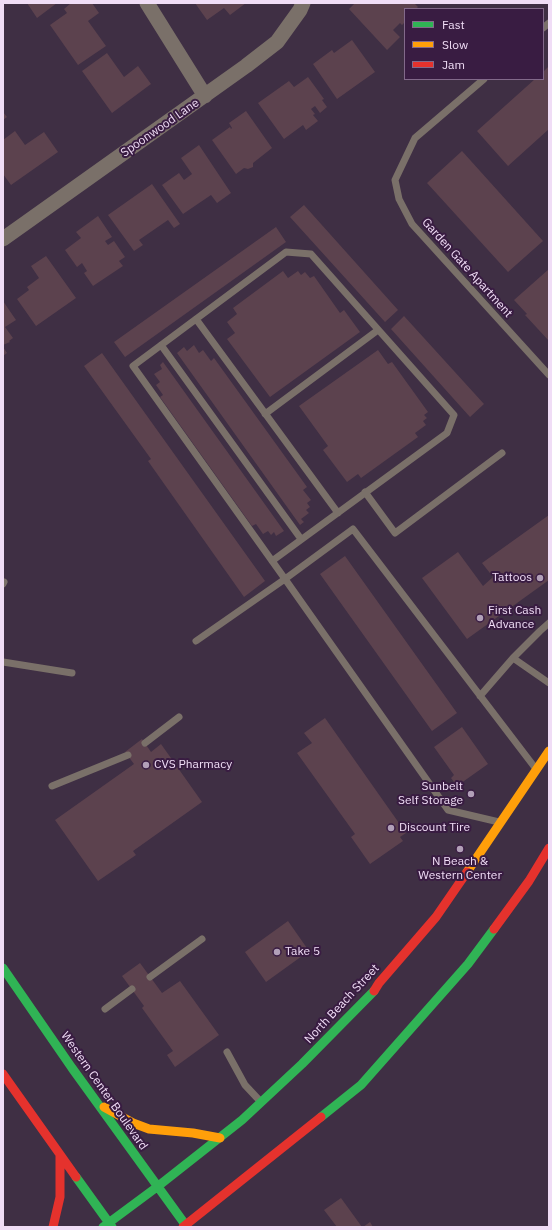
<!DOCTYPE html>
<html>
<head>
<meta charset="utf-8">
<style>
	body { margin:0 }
	#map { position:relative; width:552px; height:1230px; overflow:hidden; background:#3f2f44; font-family:"IBM Plex Sans",sans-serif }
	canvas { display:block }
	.frame { position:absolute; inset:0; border:4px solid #f0ddf6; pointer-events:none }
	.legend { position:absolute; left:404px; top:8px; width:140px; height:72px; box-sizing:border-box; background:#391c42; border:1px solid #82698a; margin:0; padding:5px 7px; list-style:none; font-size:12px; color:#f0ddf6 }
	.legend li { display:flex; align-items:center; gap:8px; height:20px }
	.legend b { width:20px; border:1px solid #82698a }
</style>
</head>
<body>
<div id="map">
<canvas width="552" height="1230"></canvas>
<div class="frame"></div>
<ul class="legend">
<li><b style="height:5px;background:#30b455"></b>Fast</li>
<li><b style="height:5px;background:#ff9f0a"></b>Slow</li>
<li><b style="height:5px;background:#e5322d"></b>Jam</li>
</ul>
</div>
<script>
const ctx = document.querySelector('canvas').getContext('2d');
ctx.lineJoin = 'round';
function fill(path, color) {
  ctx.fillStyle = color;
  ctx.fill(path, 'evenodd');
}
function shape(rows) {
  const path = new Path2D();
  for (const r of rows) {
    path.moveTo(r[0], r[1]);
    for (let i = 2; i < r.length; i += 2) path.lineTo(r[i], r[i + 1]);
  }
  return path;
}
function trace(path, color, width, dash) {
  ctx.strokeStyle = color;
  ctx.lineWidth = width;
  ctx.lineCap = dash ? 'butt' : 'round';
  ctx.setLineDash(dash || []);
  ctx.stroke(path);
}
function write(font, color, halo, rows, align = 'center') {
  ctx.font = font + ' "IBM Plex Sans",sans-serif';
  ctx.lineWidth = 4;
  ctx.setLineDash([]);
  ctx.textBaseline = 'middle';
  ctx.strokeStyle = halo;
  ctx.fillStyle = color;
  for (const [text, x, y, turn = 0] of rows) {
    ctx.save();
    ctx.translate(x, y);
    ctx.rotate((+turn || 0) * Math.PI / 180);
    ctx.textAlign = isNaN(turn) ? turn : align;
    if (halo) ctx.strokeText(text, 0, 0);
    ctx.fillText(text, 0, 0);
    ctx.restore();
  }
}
const building = shape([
	[27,3,57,3,37,18],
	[71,3,92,3,99,13,88,21,106,46,78,65,50,25,67,13,64,9],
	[195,3,246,3,230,15,224,8,207,20],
	[355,3,375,3,376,4,377,3,414,3,418,7,416,9,405,9,405,22,402,25,400,23,393,30,400,37,387,50,349,9],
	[352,40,375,72,337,99,313,64,332,50,334,53],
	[107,53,124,77,138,66,151,84,112,113,82,71],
	[549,66,549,129,508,166,477,131,535,79,543,79,543,72],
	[308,77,324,99,322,100,327,107,320,113,315,106,311,109,315,114,313,115,318,121,306,130,303,125,284,139,258,103,289,81,294,87],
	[246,111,272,148,253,163,253,167,248,169,244,168,236,174,212,140,230,127,231,129,232,128,229,123],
	[3,112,7,117,3,120],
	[15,131,25,145,44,132,58,152,11,185,3,174,3,140],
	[199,145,231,193,217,203,211,195,183,214,162,185,179,173,184,180,192,174,181,158],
	[462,151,543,241,508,272,427,183],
	[152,184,180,224,174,228,168,220,139,240,143,245,134,251,108,215],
	[304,205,398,310,385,322,290,217],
	[98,216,112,237,105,241,108,245,114,241,125,257,119,261,123,266,93,286,84,273,87,271,82,263,77,267,65,250,81,238,76,232],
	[276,227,286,242,125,357,114,342],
	[46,256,76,298,36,326,17,299,29,290,27,287,39,278,31,266],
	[549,269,549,341,525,315,527,314,514,300],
	[283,271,288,278,298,271,301,275,305,272,310,278,314,276,340,313,344,310,360,332,270,397,227,339,235,333,227,322,237,314,233,308],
	[3,301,16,320,5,327,13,338,9,341,10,342,3,345],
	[404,316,484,404,470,417,391,329],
	[194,345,199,353,203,350,211,361,214,358,307,487,303,490,311,500,307,503,310,507,306,510,309,513,301,519,304,522,300,525,177,353,184,347,187,351],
	[3,347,7,353,3,356],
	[378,350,388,364,392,362,428,412,424,415,427,418,423,421,426,425,415,433,418,437,361,478,358,474,347,482,323,450,328,446,299,406],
	[102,353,265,581,244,597,148,461,151,459,84,366],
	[163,362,284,531,276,536,274,532,271,535,268,531,263,534,256,524,252,526,160,397,163,395,156,385,160,382,154,374,162,369,160,365],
	[549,515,549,580,467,639,422,578,458,552,483,586,493,577,482,563],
	[345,556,457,713,432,731,320,574],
	[325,718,406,833,400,837,403,841,370,864,351,837,355,834,297,753,312,743,304,733],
	[462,727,488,764,457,786,451,778,454,775,434,747],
	[142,739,151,752,161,744,202,802,133,851,136,855,98,881,55,820,134,764,125,752],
	[288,921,309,951,266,982,245,952],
	[140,963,162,993,180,981,219,1035,175,1067,167,1055,173,1051,142,1008,144,1006,122,976],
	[341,1198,362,1227,337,1227,324,1210],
	[370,1222,373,1227,363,1227]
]);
const lane = shape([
	[543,28,549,23],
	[484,79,415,138,395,180,399,199,412,224,549,375],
	[196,319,338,513],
	[161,345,301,539],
	[265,414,378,330],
	[365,492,395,533,502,453],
	[272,561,447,433,454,415,311,254,286,252,133,366,285,579,353,529,536,769],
	[3,584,4,582],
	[196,641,285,579,448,810,499,822],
	[513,658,540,631,549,623],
	[3,662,72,673],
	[480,696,513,658,549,683],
	[145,743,179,717],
	[52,786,128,755],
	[150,977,202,939],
	[105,1009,132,989],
	[227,1052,245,1085,260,1101]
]);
const street = shape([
	[147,3,205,96],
	[3,239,246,66,277,42,300,10,303,3]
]);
const fast = shape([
	[3,968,72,1068,187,1227],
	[321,1117,361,1085,468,964,494,929],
	[76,1177,112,1227],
	[103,1227,157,1187,242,1120,302,1064,374,991]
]);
const slow = shape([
	[467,872,549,751],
	[104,1107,133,1123,149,1129,193,1133,220,1138]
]);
const jam = shape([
	[494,929,529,881,549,848],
	[374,991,379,983,436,917,467,872],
	[3,1074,76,1177],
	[53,1227,60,1197,60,1156],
	[183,1227,321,1117]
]);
const markers = [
	[540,578,4,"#b2a0b8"],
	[480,618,4,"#b2a0b8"],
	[146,765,4,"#b2a0b8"],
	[471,794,4,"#b2a0b8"],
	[391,828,4,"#b2a0b8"],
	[460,849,4,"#b2a0b8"],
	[277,952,4,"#b2a0b8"]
];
const streetNames = [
	["Spoonwood Lane",160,128,-35],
	["Garden Gate Apartment",467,268,48],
	["North Beach Street",342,1004,-47],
	["Western Center Boulevard",104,1091,55]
];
const poiNames = [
	["Tattoos",532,578,"right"],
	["First Cash",488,611],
	["Advance",488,625],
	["CVS Pharmacy",154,765],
	["Sunbelt",463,787,"right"],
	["Self Storage",463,801,"right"],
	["Discount Tire",399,828],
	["N Beach &",460,862,"center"],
	["Western Center",460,876,"center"],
	["Take 5",285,952]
];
fill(building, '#5c424e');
trace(lane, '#7a7069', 7);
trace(street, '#7a7069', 15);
trace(fast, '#30b455', 9);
trace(slow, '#ff9f0a', 9);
trace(jam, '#e5322d', 9);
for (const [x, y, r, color] of markers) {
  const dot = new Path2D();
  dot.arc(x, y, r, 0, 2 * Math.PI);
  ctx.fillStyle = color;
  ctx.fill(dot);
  trace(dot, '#391c42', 1.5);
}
write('12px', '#f0ddf6', '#391c42', streetNames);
write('12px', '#f0ddf6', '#391c42', poiNames, 'left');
</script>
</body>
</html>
